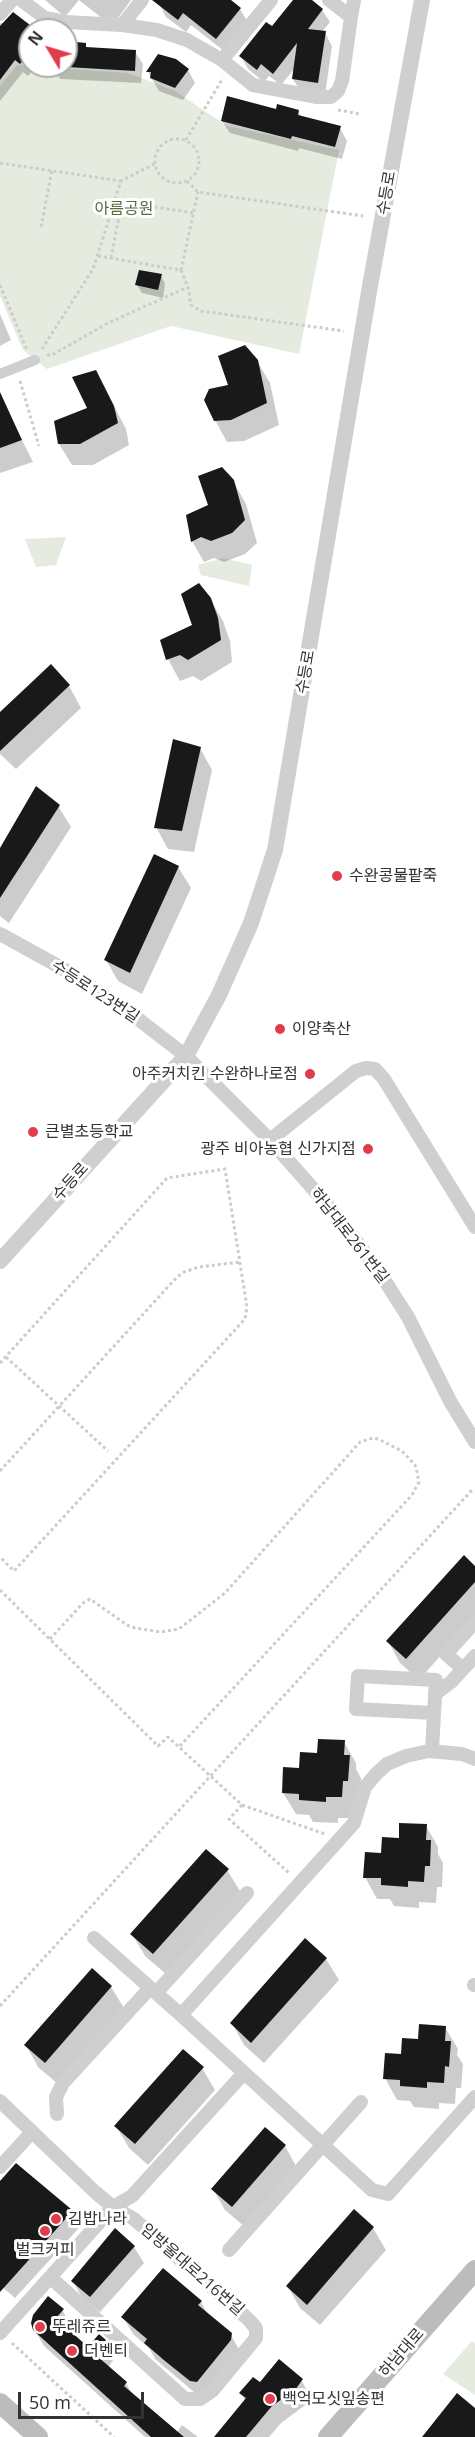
<!DOCTYPE html>
<html>
<head>
<meta charset="utf-8">
<style>
	body { margin:0 }
	#map { position:relative; width:475px; height:2437px; overflow:hidden; background:#fff; font-family:"Open Sans",sans-serif }
	canvas { display:block }
	.north { position:absolute; left:18px; top:18px; width:60px; height:60px; box-sizing:border-box; background:#fff; border:2px solid #adadad; border-radius:50%; rotate:308deg; font-size:16px; font-weight:700; line-height:24px; text-align:center; color:#323232 }
	.north::after { content:''; display:block; margin:auto; width:21px; height:27px; background:#e13c4c; clip-path:polygon(50% 0,100% 100%,50% 72%,0 100%) }
	.scale { position:absolute; left:18px; top:2392px; width:126px; height:27px; box-sizing:border-box; border:3px solid #323232; border-top:0; padding-left:8px; font-size:18px; line-height:21px; white-space:nowrap; color:#323232; -webkit-text-stroke:4px #fff; paint-order:stroke }
</style>
</head>
<body>
<div id="map">
<canvas width="475" height="2437"></canvas>
<div class="north">N</div>
<div class="scale">50 m</div>
</div>
<script>
const ctx = document.querySelector('canvas').getContext('2d');
ctx.lineJoin = 'round';
function fill(path, color) {
  ctx.fillStyle = color;
  ctx.fill(path, 'evenodd');
}
function shape(rows) {
  const path = new Path2D();
  for (const r of rows) {
    if (r.length === 3) {
      path.moveTo(r[0] + r[2], r[1]);
      path.arc(r[0], r[1], r[2], 0, 2 * Math.PI);
      continue;
    }
    path.moveTo(r[0], r[1]);
    for (let i = 2; i < r.length; i += 2) path.lineTo(r[i], r[i + 1]);
  }
  return path;
}
function trace(path, color, width, dash) {
  ctx.strokeStyle = color;
  ctx.lineWidth = width;
  ctx.lineCap = dash ? 'butt' : 'round';
  ctx.setLineDash(dash || []);
  ctx.stroke(path);
}
function write(font, color, halo, rows, align = 'center') {
  ctx.font = font + ' "Open Sans","Noto Sans KR",sans-serif';
  ctx.lineWidth = 6;
  ctx.setLineDash([]);
  ctx.textBaseline = 'middle';
  ctx.strokeStyle = halo;
  ctx.fillStyle = color;
  for (const [text, x, y, turn = 0] of rows) {
    ctx.save();
    ctx.translate(x, y);
    ctx.rotate((+turn || 0) * Math.PI / 180);
    ctx.textAlign = isNaN(turn) ? turn : align;
    if (halo) ctx.strokeText(text, 0, 0);
    ctx.fillText(text, 0, 0);
    ctx.restore();
  }
}
const green = shape([
	[17,65,128,73,175,91,227,126,339,150,299,354,171,326,47,369,23,350,0,296,0,86],
	[66,537,56,565,36,567,25,539],
	[223,558,252,565,249,586,201,575,198,565],
	[472,2341,475,2344,475,2395,443,2374]
]);
const shadow = shape([
	[45,0,131,0,112,26,79,0,65,17],
	[162,0,229,0,240,9,247,21,224,51,191,25,186,32,166,17,159,4],
	[295,0,310,0,322,10,330,22,322,32,325,33,332,46,325,95,301,92,293,79,295,68,281,85,269,76,264,82,248,69,241,56,272,28],
	[13,14,34,30,30,30,30,66,36,66,28,76,23,72,0,101,0,23,4,24],
	[66,43,85,44,88,49,135,52,143,64,141,83,60,79,53,66,66,66],
	[175,61,188,70,195,83,183,100,159,91,148,72],
	[277,111,298,111,302,118,340,128,347,141,342,159,299,148,298,151,230,133,222,121],
	[161,276,165,284,163,298,142,293,137,285],
	[0,314,11,340,0,346],
	[257,361,270,383,279,425,244,441,227,442,215,420,230,386],
	[96,371,126,429,129,445,93,465,72,465,59,444,89,408],
	[7,410,33,462,0,473,0,413],
	[233,481,246,504,257,543,245,554,224,562,214,558,204,562,192,541,209,506],
	[210,599,223,621,230,641,232,662,201,681,193,676,180,681,168,659,162,641,194,626],
	[51,666,69,686,81,708,16,769,0,754,0,714],
	[200,748,212,770,194,852,168,849,156,827],
	[58,806,71,827,9,923,0,916,0,851],
	[178,867,191,888,142,994,118,981,106,960],
	[475,1568,475,1617,419,1680,400,1663,388,1641],
	[344,1742,356,1763,356,1769,361,1778,360,1802,354,1818,338,1818,338,1823,313,1822,309,1815,296,1814,283,1793,301,1770,318,1755],
	[426,1826,438,1847,438,1854,443,1863,442,1887,437,1887,436,1903,419,1902,419,1908,394,1906,390,1899,377,1899,365,1877,383,1854,400,1839],
	[227,1870,240,1891,166,1974,145,1956,132,1934],
	[326,1959,339,1980,264,2063,244,2045,232,2023],
	[111,1987,124,2008,58,2084,38,2067,26,2045],
	[445,2027,458,2049,457,2055,463,2064,461,2088,456,2088,455,2104,439,2103,439,2109,414,2107,410,2101,397,2100,385,2078,402,2055,420,2040],
	[202,2068,215,2090,148,2165,129,2148,116,2126],
	[285,2146,297,2168,245,2227,225,2210,213,2189],
	[0,2184,69,2210,78,2224,78,2229,15,2298,0,2285],
	[354,2211,373,2228,386,2250,320,2325,300,2308,288,2287],
	[134,2247,144,2263,100,2312,82,2298,73,2281],
	[201,2302,209,2316,230,2334,240,2351,200,2397,155,2359,149,2348,133,2334,123,2317],
	[62,2310,72,2326,68,2331,88,2350,105,2341,115,2357,108,2368,126,2383,133,2396,177,2432,182,2425,198,2437,145,2437,44,2346,34,2329],
	[301,2380,311,2397,304,2406,281,2423,269,2437,215,2437,245,2401,241,2393,260,2384]
]);
const building = shape([
	[152,0,231,0,241,8,216,39,183,13,178,20],
	[293,0,312,0,323,9,308,29,326,31,318,83,292,79,297,43,273,74,261,64,257,70,239,56,266,22,272,26],
	[13,12,30,25,30,52,20,64,15,60,0,80,0,26],
	[66,41,86,43,86,47,136,50,135,71,66,67],
	[158,54,176,59,189,69,175,88,150,78,151,72,146,72],
	[227,96,276,109,277,104,299,110,298,115,341,126,335,147,292,136,291,139,221,121],
	[139,270,162,274,158,290,135,285],
	[245,345,258,360,267,403,231,420,214,421,204,400,209,389,228,385,218,356],
	[96,370,114,406,118,423,80,444,58,444,54,421,87,408,72,377],
	[0,392,22,440,0,448],
	[222,467,234,480,245,520,232,533,211,541,201,537,191,542,186,515,208,505,198,476],
	[199,583,211,598,218,618,221,640,188,660,180,655,166,660,160,640,192,625,181,594],
	[51,664,70,685,0,751,0,712],
	[173,739,201,747,182,831,154,828],
	[36,786,60,805,0,898,0,848],
	[154,854,179,866,130,973,104,960],
	[464,1555,475,1566,475,1582,406,1659,386,1641],
	[318,1739,345,1740,344,1755,350,1755,348,1781,343,1781,342,1797,326,1797,326,1802,299,1800,299,1794,282,1793,283,1767,299,1768,300,1752,317,1753],
	[399,1823,427,1824,426,1840,431,1840,430,1866,425,1866,424,1882,408,1881,408,1887,381,1885,381,1878,363,1878,365,1852,381,1853,382,1837,399,1838],
	[206,1849,229,1869,153,1954,130,1934],
	[305,1938,327,1958,251,2043,230,2023],
	[92,1968,112,1986,45,2063,24,2045],
	[419,2024,446,2026,445,2041,451,2041,449,2067,445,2066,444,2083,427,2082,427,2088,400,2086,400,2080,383,2079,385,2053,401,2054,402,2038,418,2039],
	[183,2049,204,2067,135,2144,114,2126],
	[265,2127,286,2145,232,2207,211,2189],
	[16,2163,71,2209,70,2214,0,2292,0,2181],
	[354,2209,374,2227,307,2305,286,2286],
	[115,2228,135,2246,90,2297,71,2281],
	[163,2268,202,2301,198,2305,232,2333,231,2340,197,2382,190,2381,165,2361,144,2343,147,2339,121,2317],
	[48,2296,64,2309,56,2318,88,2347,99,2334,106,2340,97,2356,127,2382,124,2386,184,2437,151,2437,33,2330,31,2323,33,2315],
	[279,2359,303,2379,295,2390,272,2406,246,2437,214,2437,246,2398,239,2393,253,2377,260,2382],
	[457,2393,475,2408,475,2437,422,2437]
]);
const path = shape([
	[338,110,360,114],
	[177,161,22],
	[186,140,223,78],
	[0,163,121,181],
	[187,181,198,192,363,216],
	[41,227,52,170],
	[98,256,181,270,198,192],
	[111,258,122,202,194,213],
	[181,270,188,287,191,305,201,311,344,331],
	[0,285,27,350],
	[42,349,93,269,121,181,156,163],
	[47,355,52,355,108,323,188,287],
	[20,381,39,446],
	[6,1357,108,1451],
	[0,1363,167,1178,225,1169,247,1307,245,1319,14,1571,0,1557],
	[0,1471,177,1277,184,1272,199,1267,240,1262],
	[0,1590,158,1746,168,1737,242,1805,325,1834],
	[50,1639,83,1603,90,1599,127,1625,135,1628,161,1632,179,1629,225,1593,360,1442,373,1438,378,1439,402,1451,415,1465,417,1472,419,1482,412,1495,179,1747],
	[242,1805,229,1819,289,1873],
	[0,2006,472,1490],
	[12,2343,114,2437]
]);
const pedestrian = shape([
	[0,374,35,360]
]);
const minor = shape([
	[21,0,45,18,66,22,122,25,157,30,187,40,222,60,253,85,317,97,331,97,338,91,342,81,351,17,329,0],
	[0,14,12,0],
	[351,17,354,0],
	[122,25,142,0],
	[222,60,271,0],
	[0,934,69,972,125,1009,186,1056,270,1140,339,1218,378,1270,408,1317,450,1401,475,1442],
	[270,1140,356,1071,366,1068,375,1069,384,1079,475,1227],
	[463,1669,446,1654,475,1622],
	[435,1694,451,1682,475,1656],
	[432,1751,434,1713,436,1680,358,1676,356,1709,434,1713],
	[94,1938,181,2015,372,2190,388,2194,475,2097],
	[474,1985,475,1985],
	[156,1993,247,1893],
	[181,2015,354,1823,365,1787,376,1774,387,1764,406,1756,429,1751,462,1754,475,1759],
	[0,2101,95,2192,113,2207,134,2219,248,2319,256,2328,256,2338,212,2391,200,2399,185,2399,50,2277],
	[57,2114,56,2097,63,2083,150,1988],
	[0,2167,32,2132],
	[229,2250,361,2102],
	[0,2333,113,2207,132,2196,244,2073]
]);
const tertiary = shape([
	[0,1261,186,1056,219,995,251,923,275,850,370,286,422,0]
]);
const secondary = shape([
	[0,2403,38,2437],
	[328,2437,475,2270]
]);
const markers = [
	[337,876,6,"#e13c4c"],
	[280,1029,6,"#e13c4c"],
	[310,1074,6,"#e13c4c"],
	[33,1132,6,"#e13c4c"],
	[368,1149,6,"#e13c4c"],
	[56,2219,6,"#e13c4c"],
	[45,2231,6,"#e13c4c"],
	[40,2327,6,"#e13c4c"],
	[72,2351,6,"#e13c4c"],
	[270,2399,6,"#e13c4c"]
];
const streetNames = [
	["수등로",387,193,-80],
	["수등로",306,672,-80],
	["수등로123번길",95,992,33],
	["수등로",71,1182,-48],
	["하남대로261번길",349,1236,52],
	["임방울대로216번길",192,2270,41],
	["하남대로",402,2353,-49]
];
const parkNames = [
	["아름공원",124,209]
];
const poiNames = [
	["수완콩물팥죽",349,876],
	["이양축산",292,1029],
	["아주커치킨 수완하나로점",298,1074,"right"],
	["큰별초등학교",45,1132],
	["광주 비아농협 신가지점",356,1149,"right"],
	["김밥나라",68,2219],
	["벌크커피",45,2250,"center"],
	["뚜레쥬르",52,2327],
	["더벤티",84,2351],
	["백억모싯잎송편",282,2399]
];
fill(green, '#e5ebde');
fill(shadow, '#0003');
fill(building, '#191919');
trace(path, '#ccc', 3, [3, 3]);
trace(pedestrian, '#cfcfcf', 10);
trace(minor, '#cfcfcf', 14);
trace(tertiary, '#cfcfcf', 16);
trace(secondary, '#bcbcbc', 20);
for (const [x, y, r, color] of markers) {
  const dot = new Path2D();
  dot.arc(x, y, r, 0, 2 * Math.PI);
  ctx.fillStyle = color;
  ctx.fill(dot);
  trace(dot, '#fff', 2);
}
write('16px', '#323232', '#fff', streetNames);
write('16px', '#566d40', '#fff', parkNames);
write('16px', '#323232', '#fff', poiNames, 'left');
</script>
</body>
</html>
